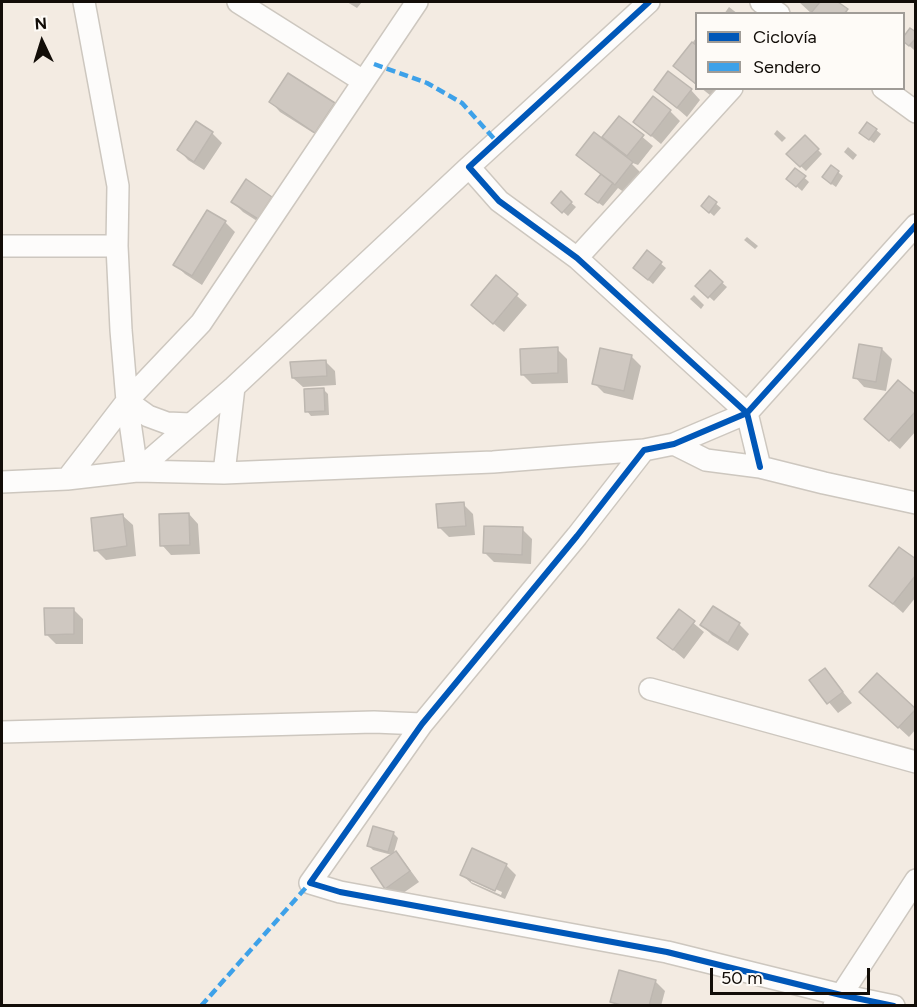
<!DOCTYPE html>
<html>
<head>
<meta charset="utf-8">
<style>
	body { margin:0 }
	#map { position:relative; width:917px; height:1007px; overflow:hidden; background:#f3ebe2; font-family:Figtree,sans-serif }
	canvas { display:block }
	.frame { position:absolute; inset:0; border:3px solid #120d08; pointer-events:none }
	.legend { position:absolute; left:695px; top:12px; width:210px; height:78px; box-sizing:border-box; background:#fefbf7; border:2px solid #a09c97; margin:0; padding:8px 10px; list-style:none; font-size:18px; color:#120d08 }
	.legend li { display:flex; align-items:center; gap:12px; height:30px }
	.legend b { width:30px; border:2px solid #a09c97 }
	.north { position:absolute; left:12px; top:12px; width:60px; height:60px; -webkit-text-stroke:4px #fefbf7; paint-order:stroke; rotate:356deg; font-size:16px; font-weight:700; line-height:24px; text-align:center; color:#120d08 }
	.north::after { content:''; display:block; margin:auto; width:21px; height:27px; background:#120d08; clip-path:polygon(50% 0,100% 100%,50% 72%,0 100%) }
	.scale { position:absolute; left:710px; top:968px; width:160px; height:27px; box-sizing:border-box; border:3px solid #120d08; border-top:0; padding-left:8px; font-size:18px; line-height:21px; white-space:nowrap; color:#120d08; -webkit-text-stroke:4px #fefbf7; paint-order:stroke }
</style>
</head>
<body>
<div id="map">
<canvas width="917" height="1007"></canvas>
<div class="frame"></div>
<ul class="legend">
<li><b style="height:8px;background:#0057b8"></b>Ciclovía</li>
<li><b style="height:8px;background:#3da1e9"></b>Sendero</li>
</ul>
<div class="north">N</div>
<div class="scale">50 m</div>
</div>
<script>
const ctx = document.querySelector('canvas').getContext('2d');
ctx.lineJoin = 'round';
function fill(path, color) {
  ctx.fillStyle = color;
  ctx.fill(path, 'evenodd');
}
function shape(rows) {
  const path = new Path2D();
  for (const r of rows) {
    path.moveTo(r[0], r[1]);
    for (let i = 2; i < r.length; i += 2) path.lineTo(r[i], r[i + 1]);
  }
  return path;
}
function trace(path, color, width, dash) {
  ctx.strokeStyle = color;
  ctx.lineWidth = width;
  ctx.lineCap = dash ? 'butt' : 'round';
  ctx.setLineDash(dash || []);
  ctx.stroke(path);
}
const shadow = shape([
	[347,2,362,2,357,8],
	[799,2,836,2,850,14,812,14],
	[729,7,738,14,724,14],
	[910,30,916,34,914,50,904,41],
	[696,38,696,85,675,66],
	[701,88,724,88,715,99],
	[656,90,691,90,700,100,687,117],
	[271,102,334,104,343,114,326,141,280,112],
	[670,111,680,121,661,144,635,122],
	[620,118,653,146,638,165,630,162,641,173,625,193,618,188,603,206,592,198,602,175,578,155,602,140],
	[196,123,212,133,222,143,204,170,188,160,179,150],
	[777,130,786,138,782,142,774,134],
	[876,130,881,134,874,143,866,137],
	[805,137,822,154,806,171,788,154],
	[848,147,857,155,853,160,844,152],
	[831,167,843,176,836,187,829,182],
	[796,170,809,182,802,191,793,183],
	[246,181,271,198,281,208,268,228,243,212,233,202],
	[561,194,576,207,568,216,553,203],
	[709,198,721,208,714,216,707,210],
	[225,222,235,232,202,285,185,274,175,264],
	[747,237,758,246,755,249,744,240],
	[647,252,666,268,653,284,639,272],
	[710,272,727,287,714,301,697,286],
	[497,278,527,305,504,332,483,315],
	[694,295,704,305,701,309,690,299],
	[557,349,567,359,568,383,532,384,522,374],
	[882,349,892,359,886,391,864,387,855,377],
	[631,356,641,366,633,400,604,393,594,383],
	[325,361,335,371,336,385,303,387,293,378],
	[323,389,328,394,329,415,311,416,307,411],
	[916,397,916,431,900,449,876,428],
	[463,504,473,514,475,535,449,537,439,527],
	[189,514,198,524,200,554,171,555,162,545],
	[123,516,133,525,136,556,106,560,96,550],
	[522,529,532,539,531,564,494,562,484,552],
	[916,561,916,597,903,613,871,585],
	[73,609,83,619,83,644,56,644,46,634],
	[679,611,704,632,684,659,659,638],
	[739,624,749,634,738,651,712,635,702,625],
	[825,670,852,703,838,713,811,681],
	[877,676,916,711,916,729,909,737,871,702],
	[393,833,398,838,394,852,405,863,419,882,396,898,386,888,392,855,373,850,369,846],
	[506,865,516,875,505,899,472,884,462,875],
	[471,878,502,892,501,895,471,882],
	[655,981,665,991,661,1006,616,1006,612,1001]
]);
const building = shape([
	[820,2,838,2,848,9,844,14,810,14,820,2],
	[910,28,916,32,916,38,909,46,904,42,904,36,910,28],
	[692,42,696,45,696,84,673,66,692,42],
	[668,71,692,89,677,108,654,90,668,71],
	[288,73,335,103,315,133,269,102,288,73],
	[653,96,671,110,651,136,633,122,653,96],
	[619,116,644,135,627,156,602,137,619,116],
	[196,121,213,132,194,162,177,150,196,121],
	[867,122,877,129,869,140,859,133,867,122],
	[594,132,633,162,615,185,576,155,594,132],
	[805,135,819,149,800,167,786,154,805,135],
	[831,165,839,171,831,184,822,177,831,165],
	[795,168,806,176,796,187,786,179,795,168],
	[601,174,613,183,598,203,585,194,601,174],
	[246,179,272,197,258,219,231,202,246,179],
	[561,191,572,202,562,213,551,203,561,191],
	[709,196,717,202,709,213,701,206,709,196],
	[207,210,226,221,192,276,173,265,207,210],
	[647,250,662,262,648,280,633,268,647,250],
	[710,270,723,282,708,298,695,286,710,270],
	[496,275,518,294,493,324,471,305,496,275],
	[859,344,882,348,876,382,853,378,859,344],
	[558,347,558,373,521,375,520,349,558,347],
	[600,348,632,355,624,391,592,384,600,348],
	[326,360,327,376,292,378,290,362,326,360],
	[898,380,916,395,916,411,889,441,864,419,898,380],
	[324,388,325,411,305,412,304,389,324,388],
	[464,502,466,526,438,528,436,504,464,502],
	[189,513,190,545,160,546,159,514,189,513],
	[123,514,127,546,94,551,91,518,123,514],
	[484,526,523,527,522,555,483,553,484,526],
	[899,547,916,559,916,575,893,604,869,586,899,547],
	[713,606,740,623,728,643,700,625,713,606],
	[44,608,74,608,74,634,45,635,44,608],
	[679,609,695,621,673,650,657,638,679,609],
	[825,668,843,692,827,704,809,680,825,668],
	[877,673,916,709,898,728,859,692,877,673],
	[373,826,394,832,388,852,367,846,373,826],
	[472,848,507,864,495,891,460,875,472,848],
	[396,851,410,871,385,889,371,868,396,851],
	[619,970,656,980,649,1006,625,1006,610,1002,619,970]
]);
const street = shape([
	[84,2,118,186,117,246,121,330,127,401,137,471],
	[238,2,363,81],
	[649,2,469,167,499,201,577,258,747,413,760,467],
	[761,2,779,14],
	[883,88,916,112],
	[2,246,117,246],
	[577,258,732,88],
	[127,401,148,416,167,423,191,424],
	[674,444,706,460,760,467,824,483,916,503],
	[137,471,234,387,469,167],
	[224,473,234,387],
	[67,479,127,401,201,323,417,2],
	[2,482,67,479,137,471,224,473,493,462,644,450],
	[650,689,916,762],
	[2,732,374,722,422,724],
	[834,1006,916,880],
	[894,1006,841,995,667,952,340,892,310,883,422,724,577,536,644,450,674,444,747,413,916,225]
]);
const quiet = shape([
	[374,64,427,83,462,103,497,142],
	[201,1006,310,883]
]);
const cycleway = shape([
	[649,2,469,167,499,201,577,258,747,413,760,467],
	[894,1006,841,995,667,952,340,892,310,883,422,724,577,536,644,450,674,444,747,413,916,225]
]);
fill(shadow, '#0003');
fill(building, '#cfc8c1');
trace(building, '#bdb7b0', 1.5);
trace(street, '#cdc7bf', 24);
trace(street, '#fdfcfb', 21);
trace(quiet, '#3da1e9', 4.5, [9, 4.5]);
trace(cycleway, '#0057b8', 6);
</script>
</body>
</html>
